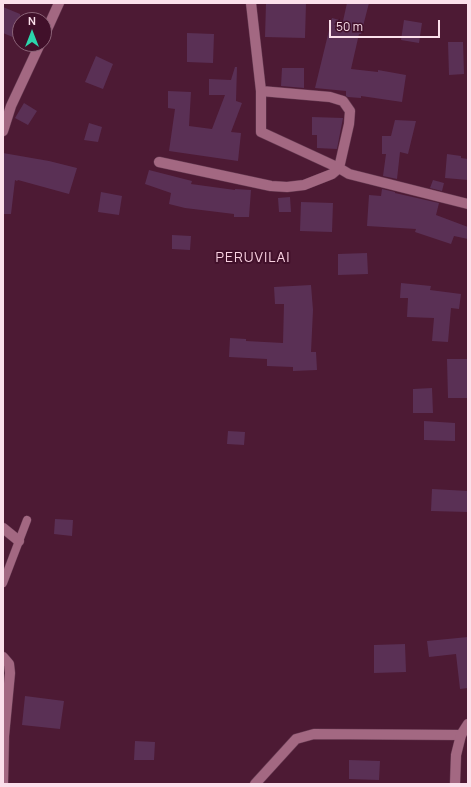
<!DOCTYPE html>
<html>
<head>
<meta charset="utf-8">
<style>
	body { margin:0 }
	#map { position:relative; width:471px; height:787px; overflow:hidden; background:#4d1a34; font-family:Manrope,sans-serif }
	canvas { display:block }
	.frame { position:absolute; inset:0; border:4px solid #fbe0eb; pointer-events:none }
	.north { position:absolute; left:12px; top:12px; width:40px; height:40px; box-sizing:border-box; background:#41102a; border:1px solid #8b6377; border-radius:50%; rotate:0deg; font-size:11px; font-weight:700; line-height:16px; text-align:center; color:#fbe0eb }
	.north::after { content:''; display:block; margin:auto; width:14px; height:18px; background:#2bd5ac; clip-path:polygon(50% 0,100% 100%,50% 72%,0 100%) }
	.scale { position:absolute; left:329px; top:20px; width:111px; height:18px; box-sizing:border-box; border:2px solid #fbe0eb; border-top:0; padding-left:5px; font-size:12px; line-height:14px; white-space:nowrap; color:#fbe0eb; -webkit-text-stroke:3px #41102a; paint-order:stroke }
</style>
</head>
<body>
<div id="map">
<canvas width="471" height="787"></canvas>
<div class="frame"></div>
<div class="north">N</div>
<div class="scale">50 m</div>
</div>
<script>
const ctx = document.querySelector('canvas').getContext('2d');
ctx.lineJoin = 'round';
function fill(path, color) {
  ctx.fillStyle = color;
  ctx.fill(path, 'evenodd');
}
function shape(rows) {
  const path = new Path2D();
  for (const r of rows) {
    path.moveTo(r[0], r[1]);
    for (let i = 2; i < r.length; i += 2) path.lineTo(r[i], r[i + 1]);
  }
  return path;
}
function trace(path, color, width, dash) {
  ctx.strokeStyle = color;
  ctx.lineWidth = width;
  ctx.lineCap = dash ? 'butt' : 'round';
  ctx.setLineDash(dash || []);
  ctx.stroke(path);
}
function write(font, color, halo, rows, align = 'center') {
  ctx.font = font + ' Manrope,sans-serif';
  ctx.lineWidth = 4;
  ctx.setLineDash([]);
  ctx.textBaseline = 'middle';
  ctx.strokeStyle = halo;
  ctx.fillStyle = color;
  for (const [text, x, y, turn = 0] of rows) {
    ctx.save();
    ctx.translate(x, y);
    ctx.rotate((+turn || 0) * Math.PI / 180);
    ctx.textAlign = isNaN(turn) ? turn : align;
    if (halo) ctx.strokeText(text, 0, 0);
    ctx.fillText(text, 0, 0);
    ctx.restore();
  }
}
const building = shape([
	[266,3,306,3,305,38,265,37],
	[347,3,369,3,361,34,359,34,351,69,378,72,378,70,406,75,402,102,361,96,361,98,348,97,346,96,346,91,315,88,332,18,343,21],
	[3,7,20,14,20,40,3,33],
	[404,20,422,23,419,43,401,40],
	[187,33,214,34,213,63,187,62],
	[448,42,463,42,464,74,449,75],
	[96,56,113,64,103,89,85,82],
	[235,67,237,67,236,101,242,103,231,132,241,133,238,161,169,151,175,109,168,108,168,91,191,92,189,126,212,129,225,95,209,95,209,79,231,80],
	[282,68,304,68,304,88,281,86],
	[24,103,37,111,28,125,15,118],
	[312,117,343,118,337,149,317,148,317,135,312,135],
	[395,120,416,121,408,154,400,152,397,179,383,176,386,154,382,154,382,136,391,136],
	[89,123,102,127,98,142,84,140],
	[3,153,49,161,77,168,69,194,18,180,17,181,15,180,11,214,3,214],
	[447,154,461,156,461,158,468,159,468,180,445,178],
	[149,170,192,181,191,184,235,190,235,189,251,190,249,217,234,217,234,214,185,208,169,204,171,193,145,184],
	[433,180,444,183,442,191,430,188],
	[382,189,395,192,395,193,439,203,436,215,468,227,468,239,454,236,451,244,415,232,416,229,367,226,369,195,381,196],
	[101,192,122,196,119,215,98,212],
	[290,197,291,212,279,212,278,198],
	[301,202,333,203,332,232,300,231],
	[172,235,191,236,190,250,172,249],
	[367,253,368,274,338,275,338,254],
	[401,283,431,286,430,290,461,294,459,309,451,308,448,342,432,341,434,318,407,317,408,298,400,298],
	[311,285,313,310,311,352,316,352,317,370,293,371,293,367,267,366,267,359,229,357,230,338,246,339,246,341,283,343,284,304,275,304,274,287],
	[447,359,468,359,468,398,448,398],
	[432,388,433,413,413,413,413,389],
	[424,421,455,423,455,441,424,440],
	[228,431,245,432,244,445,227,444],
	[432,489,468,491,468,512,431,511],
	[55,519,73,520,72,536,54,534],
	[468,637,468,688,460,689,456,654,429,657,427,641],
	[405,644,406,672,374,673,374,645],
	[25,696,64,701,60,729,22,725],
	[135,741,155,742,154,760,134,760],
	[349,760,380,761,379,780,349,779]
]);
const service = shape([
	[3,583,27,520]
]);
const minor = shape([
	[251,3,261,91,330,97,343,101,350,111,349,124,339,168,261,132,261,91],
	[44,36,59,3],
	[3,131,11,106,40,44],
	[159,162,271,186,287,187,304,185,332,174,339,168,349,174,468,204],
	[3,528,19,541],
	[3,657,9,664,10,673,4,736,3,784],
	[255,784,296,739,314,734,461,735]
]);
const tertiary = shape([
	[455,784,456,755,461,735,468,724]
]);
const quarterNames = [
	["PERUVILAI",253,258]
];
fill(building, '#5a3055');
trace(service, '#663b52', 9);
trace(minor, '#663b52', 11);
trace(tertiary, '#663b52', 11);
trace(service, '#a36882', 8);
trace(minor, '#a36882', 10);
trace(tertiary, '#a36882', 10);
ctx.letterSpacing = '1px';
write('14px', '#f9d1e1', '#41102a', quarterNames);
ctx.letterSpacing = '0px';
</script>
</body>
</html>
